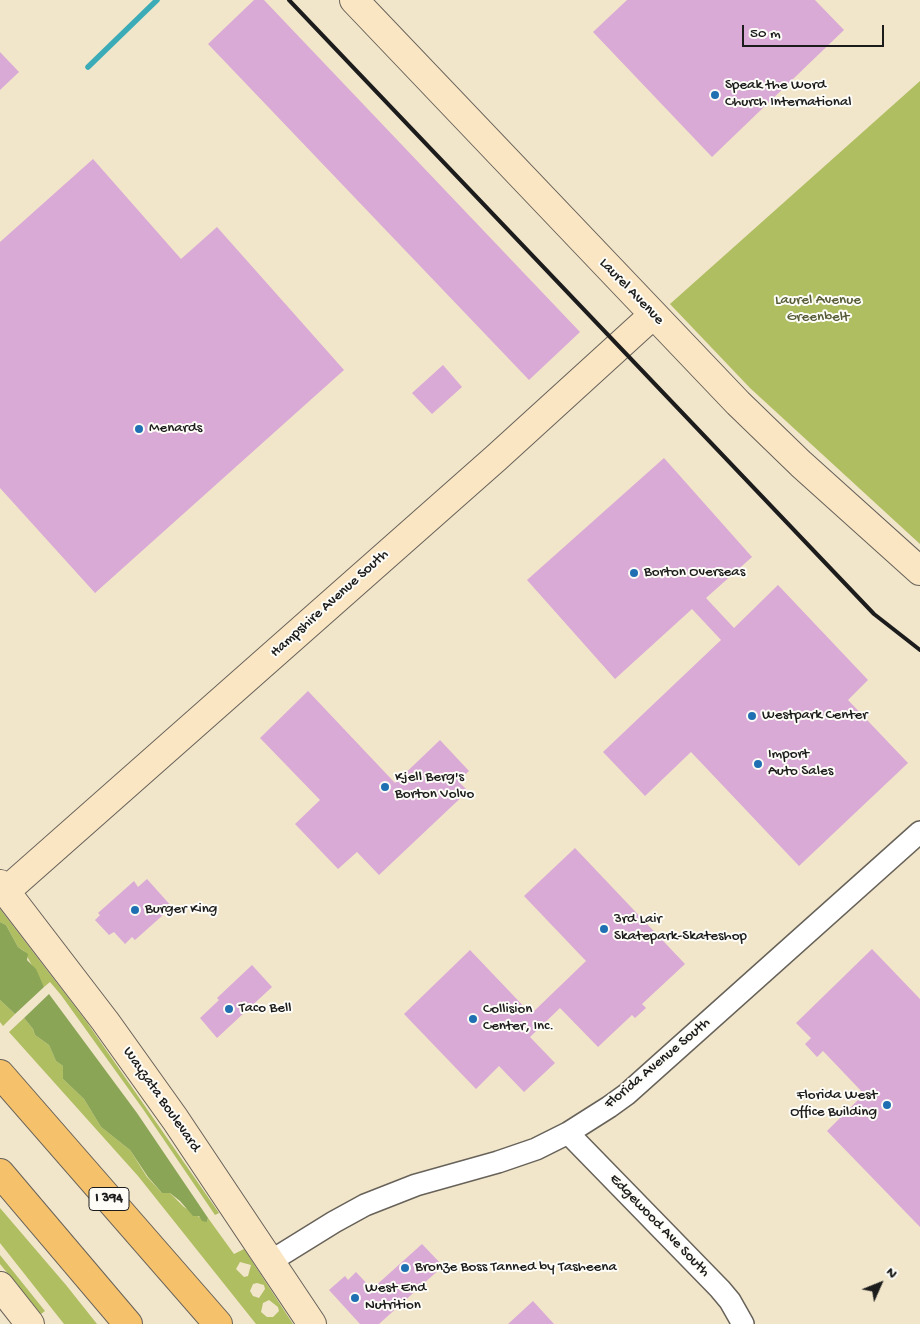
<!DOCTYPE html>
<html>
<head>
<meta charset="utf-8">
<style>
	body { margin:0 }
	#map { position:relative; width:920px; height:1324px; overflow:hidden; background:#f1e5ca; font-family:"Gochi Hand",sans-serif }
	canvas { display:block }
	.north { position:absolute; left:855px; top:1259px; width:50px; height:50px; -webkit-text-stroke:4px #fdfcf7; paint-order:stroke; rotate:46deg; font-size:14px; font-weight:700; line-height:20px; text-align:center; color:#1c1c1c }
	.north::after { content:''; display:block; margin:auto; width:18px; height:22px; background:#1c1c1c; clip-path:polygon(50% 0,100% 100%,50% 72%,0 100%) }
	.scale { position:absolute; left:742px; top:25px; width:142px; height:22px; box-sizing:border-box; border:2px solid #1c1c1c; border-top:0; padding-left:6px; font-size:15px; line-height:18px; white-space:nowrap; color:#1c1c1c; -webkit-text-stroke:4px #fdfcf7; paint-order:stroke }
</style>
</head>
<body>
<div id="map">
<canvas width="920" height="1324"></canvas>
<div class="north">N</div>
<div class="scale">50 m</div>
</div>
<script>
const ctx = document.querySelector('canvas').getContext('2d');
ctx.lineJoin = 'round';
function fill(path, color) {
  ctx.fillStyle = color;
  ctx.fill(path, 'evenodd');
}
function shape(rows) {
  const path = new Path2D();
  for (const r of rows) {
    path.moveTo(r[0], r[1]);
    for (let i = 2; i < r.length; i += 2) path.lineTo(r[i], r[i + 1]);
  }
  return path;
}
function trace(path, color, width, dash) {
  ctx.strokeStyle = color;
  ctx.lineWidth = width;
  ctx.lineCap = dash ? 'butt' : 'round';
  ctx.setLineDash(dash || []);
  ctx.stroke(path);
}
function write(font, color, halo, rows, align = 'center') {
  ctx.font = font + ' "Gochi Hand",sans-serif';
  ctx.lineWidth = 4;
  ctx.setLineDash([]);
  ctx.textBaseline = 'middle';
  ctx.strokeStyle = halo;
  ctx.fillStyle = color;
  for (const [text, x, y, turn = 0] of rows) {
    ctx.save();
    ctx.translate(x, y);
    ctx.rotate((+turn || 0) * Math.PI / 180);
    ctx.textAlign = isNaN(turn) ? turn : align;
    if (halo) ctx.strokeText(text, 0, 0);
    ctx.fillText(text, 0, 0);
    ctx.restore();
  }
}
const green = shape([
	[920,81,920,544,750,388,670,304],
	[0,909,86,1021,219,1213,215,1215,143,1109,61,995,50,982,44,987,24,951,18,947,6,925,0,922],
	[0,1000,15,1014,3,1026,0,1022],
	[24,1018,33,1029,35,1035,49,1045,56,1061,63,1066,63,1079,84,1099,101,1127,130,1150,147,1177,162,1193,170,1193,184,1207,207,1222,208,1218,234,1254,244,1249,293,1324,256,1324,138,1176,9,1032],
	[240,1262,251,1265,248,1276,244,1277,236,1269],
	[257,1283,264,1285,265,1289,259,1298,253,1296,250,1291,253,1284],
	[269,1300,278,1307,279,1311,273,1317,267,1317,261,1312,263,1303],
	[0,1208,66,1285,97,1324,64,1324,0,1243],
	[0,1255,45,1311,41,1314,0,1264]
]);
const forest = shape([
	[0,922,6,925,18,947,28,954,27,960,36,969,44,987,15,1014,0,1000],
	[49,994,137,1113,208,1218,207,1222,202,1221,199,1216,193,1216,180,1201,170,1193,162,1193,148,1177,130,1150,101,1127,84,1099,63,1079,63,1066,56,1061,49,1045,35,1035,33,1029,24,1018]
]);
const stream = shape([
	[88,67,157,0]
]);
const building = shape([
	[254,0,264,0,580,332,529,380,208,44],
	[627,0,815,0,844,30,712,157,593,32],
	[0,52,19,72,0,90],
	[93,159,181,259,217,227,344,370,95,593,0,488,0,242],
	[443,365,462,387,432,414,412,393],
	[664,458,752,557,706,598,734,628,778,585,868,680,848,700,908,763,799,866,691,752,645,796,603,752,721,640,692,609,615,679,527,580],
	[308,691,395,783,440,740,469,771,458,781,468,791,379,875,357,852,338,869,295,824,320,800,260,738],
	[575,848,685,964,642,1004,646,1008,635,1018,632,1015,598,1047,560,1008,530,1037,555,1063,524,1092,499,1066,476,1089,404,1014,470,950,531,1014,586,961,524,896],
	[147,879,172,907,135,940,132,937,125,944,114,932,109,935,95,920,100,915,98,913,134,881,138,887],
	[872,949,920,999,920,1227,827,1131,864,1094,823,1051,817,1057,805,1044,811,1038,796,1023],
	[252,965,272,987,217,1038,200,1018,219,1000,217,998],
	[422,1244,443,1266,379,1324,360,1324,329,1290,345,1276,348,1280,356,1272,372,1289],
	[533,1301,554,1324,508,1324]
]);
const street = shape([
	[568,1133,720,1289,730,1301,743,1324],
	[271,1261,334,1222,365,1205,416,1185,498,1162,536,1149,568,1133,609,1107,627,1094,920,832]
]);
const secondary = shape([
	[354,0,738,403,801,464,920,571],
	[0,884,105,1021,175,1119,312,1324],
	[6,891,496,458,653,315],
	[0,1286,30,1324]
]);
const highway = shape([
	[0,1074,218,1324],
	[0,1173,128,1324]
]);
const rail = shape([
	[289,0,874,614,920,650]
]);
const markers = [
	[715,95,5,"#1f6fb2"],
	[139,429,5,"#1f6fb2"],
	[634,573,5,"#1f6fb2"],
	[752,716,5,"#1f6fb2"],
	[758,764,5,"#1f6fb2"],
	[385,787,5,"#1f6fb2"],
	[135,910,5,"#1f6fb2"],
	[604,929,5,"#1f6fb2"],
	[229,1009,5,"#1f6fb2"],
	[473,1019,5,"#1f6fb2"],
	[887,1105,5,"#1f6fb2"],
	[405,1268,5,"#1f6fb2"],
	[355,1298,5,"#1f6fb2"]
];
const shields = [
	[109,1199,40]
];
const shieldNames = [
	["I 394",109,1199]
];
const poiNames = [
	["Speak the Word",725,86],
	["Church International",725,103],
	["Menards",149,429],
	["Borton Overseas",644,573],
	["Westpark Center",762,716],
	["Import",768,755],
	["Auto Sales",768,772],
	["Kjell Berg's",395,778],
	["Borton Volvo",395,795],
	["Burger King",145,910],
	["3rd Lair",614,920],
	["Skatepark-Skateshop",614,937],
	["Taco Bell",239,1009],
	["Collision",483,1010],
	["Center, Inc.",483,1027],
	["Florida West",877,1096,"right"],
	["Office Building",877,1113,"right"],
	["Bronze Boss Tanned by Tasheena",415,1268],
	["West End",365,1289],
	["Nutrition",365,1306]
];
const streetNames = [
	["Laurel Avenue",631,292,46],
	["Hampshire Avenue South",330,604,-42],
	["Florida Avenue South",658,1064,-40],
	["Wayzata Boulevard",161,1100,55],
	["Edgewood Ave South",659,1226,46]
];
const parkNames = [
	["Laurel Avenue",818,301],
	["Greenbelt",818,318]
];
fill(green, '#afbe61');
fill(forest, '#8ba557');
trace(stream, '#3bacb7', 5.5);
fill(building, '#daaad6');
trace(street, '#676259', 24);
trace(secondary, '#676259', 30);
trace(highway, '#676259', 30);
trace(street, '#fff', 21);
trace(secondary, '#fbe6c4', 28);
trace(highway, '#f5c16b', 28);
trace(rail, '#1c1c1c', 4);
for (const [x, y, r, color] of markers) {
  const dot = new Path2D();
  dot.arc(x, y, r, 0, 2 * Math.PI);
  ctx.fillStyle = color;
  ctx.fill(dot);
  trace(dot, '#fdfcf7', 2);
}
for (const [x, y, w] of shields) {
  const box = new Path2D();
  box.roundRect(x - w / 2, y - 11.5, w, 23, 4);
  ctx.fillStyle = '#fdfcf7';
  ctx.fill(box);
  trace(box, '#1c1c1c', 1);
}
write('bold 14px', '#1c1c1c', null, shieldNames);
write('15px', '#1c1c1c', '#fdfcf7', poiNames, 'left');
write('15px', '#1c1c1c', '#fdfcf7', streetNames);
write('15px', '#575d38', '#fdfcf7', parkNames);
</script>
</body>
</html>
